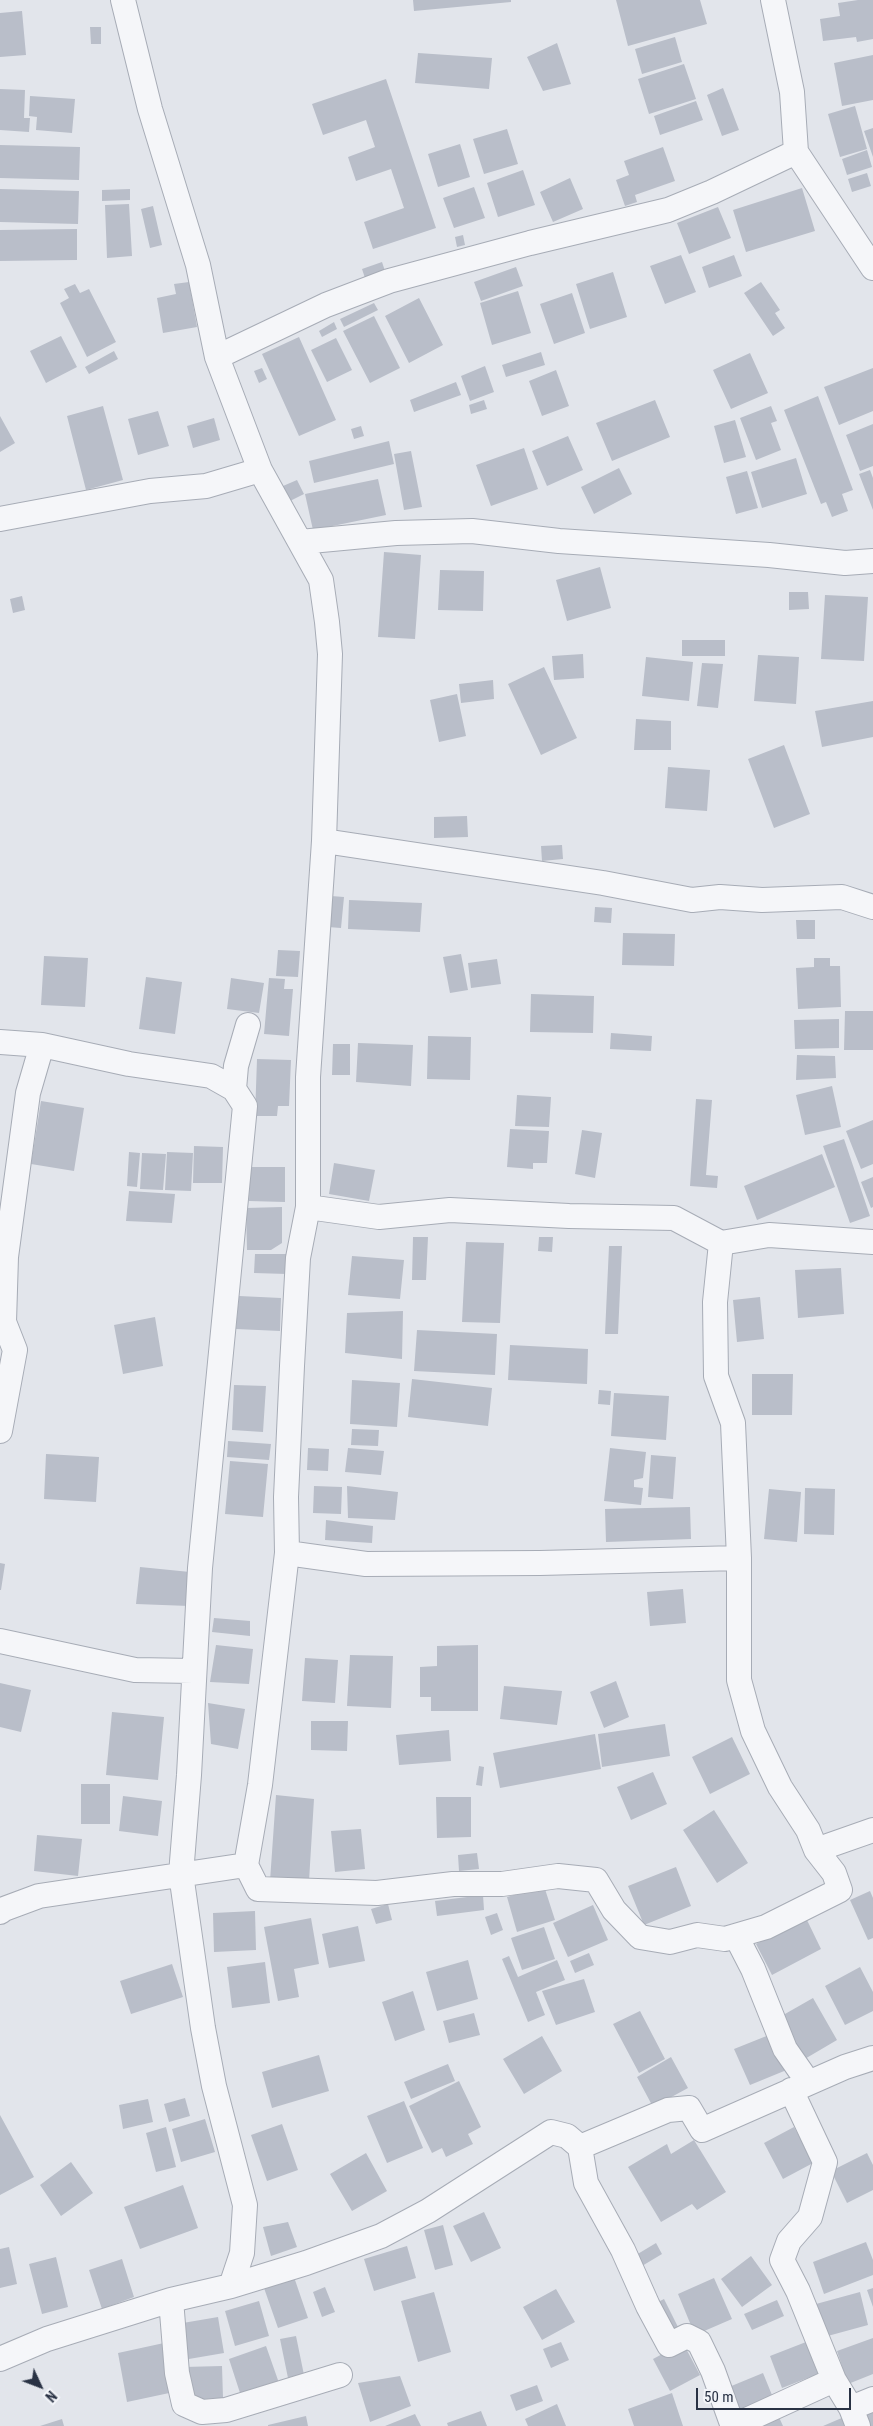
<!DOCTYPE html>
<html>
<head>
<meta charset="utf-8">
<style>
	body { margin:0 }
	#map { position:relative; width:873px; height:2426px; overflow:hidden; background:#e2e5eb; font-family:"Roboto Condensed",sans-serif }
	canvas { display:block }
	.north { position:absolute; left:15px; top:2361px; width:50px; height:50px; -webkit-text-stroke:4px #f2f4f8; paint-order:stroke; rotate:133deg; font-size:14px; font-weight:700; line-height:20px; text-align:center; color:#293244 }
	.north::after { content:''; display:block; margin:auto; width:18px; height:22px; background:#293244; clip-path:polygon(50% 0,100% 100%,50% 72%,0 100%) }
	.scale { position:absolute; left:696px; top:2388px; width:155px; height:22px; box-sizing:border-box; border:2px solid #293244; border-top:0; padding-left:6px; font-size:15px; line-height:18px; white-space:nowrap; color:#293244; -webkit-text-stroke:4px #f2f4f8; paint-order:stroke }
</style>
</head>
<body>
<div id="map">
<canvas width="873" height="2426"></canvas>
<div class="north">N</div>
<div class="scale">50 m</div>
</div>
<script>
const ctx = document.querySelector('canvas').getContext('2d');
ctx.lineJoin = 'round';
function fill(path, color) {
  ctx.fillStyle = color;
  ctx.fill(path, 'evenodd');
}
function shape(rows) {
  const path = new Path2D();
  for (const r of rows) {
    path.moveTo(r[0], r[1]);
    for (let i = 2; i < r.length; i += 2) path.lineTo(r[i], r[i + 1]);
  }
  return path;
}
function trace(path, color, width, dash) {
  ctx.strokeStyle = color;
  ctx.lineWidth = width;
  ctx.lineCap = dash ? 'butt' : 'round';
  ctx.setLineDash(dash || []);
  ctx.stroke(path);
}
const building = shape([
	[413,0,511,0,511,2,414,11],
	[616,0,700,0,707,24,628,46],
	[858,0,873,0,873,39,857,42,856,37,823,41,820,19,840,16,838,3],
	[22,11,26,55,0,57,0,13],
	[90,27,101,27,101,44,91,44],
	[675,37,682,62,642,74,635,49],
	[557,43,571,84,543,91,527,57],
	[418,53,492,58,489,89,415,83],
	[873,55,873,100,842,106,834,63],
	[684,64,696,99,649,114,638,79],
	[386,79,436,228,373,249,364,222,404,208,391,169,356,181,348,157,375,147,366,120,323,135,312,104],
	[723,88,739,130,722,136,707,95],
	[0,89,25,90,24,118,30,118,29,132,0,130],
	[30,96,75,99,72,133,36,130,37,117,29,116],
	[696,101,703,120,660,135,654,116],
	[855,106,867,149,840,157,828,114],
	[873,128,873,157,864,131],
	[507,129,518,164,484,174,473,139],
	[460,144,470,177,438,187,428,154],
	[0,145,80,147,79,180,0,178],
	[663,147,675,181,635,195,637,202,625,206,616,180,629,175,624,161],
	[867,150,872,167,847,175,842,159],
	[523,170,535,205,498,217,487,183],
	[867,173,871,186,852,192,848,179],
	[570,178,583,209,553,222,540,192],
	[474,187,485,218,454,228,443,198],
	[802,188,815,231,746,252,733,210],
	[0,189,79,191,78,224,0,222],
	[130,189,130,200,102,201,102,190],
	[129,204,132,256,107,258,105,205],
	[153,206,162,245,150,248,141,209],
	[718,207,731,238,689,254,677,223],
	[77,229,77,260,0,261,0,230],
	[463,235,465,245,457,247,455,237],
	[681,255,696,292,665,304,650,266],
	[734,255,742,276,709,288,702,267],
	[382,262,386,274,366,281,362,269],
	[516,267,523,286,481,301,474,282],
	[613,272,627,317,590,329,576,284],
	[189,282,197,327,163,333,157,298,176,294,174,284],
	[761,282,780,310,775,313,785,328,773,336,744,293],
	[75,284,80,293,89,289,116,342,87,357,60,303,69,298,64,289],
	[518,291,531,333,492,345,480,303],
	[572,293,585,333,554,344,540,304],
	[419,298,443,345,409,363,385,316],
	[374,303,378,310,344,327,340,319],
	[374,316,400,368,370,383,343,331],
	[334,322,337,329,322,337,319,331],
	[61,336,77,367,46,383,30,351],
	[299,337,336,420,299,436,262,354],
	[336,338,352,370,327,382,311,350],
	[114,351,118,359,89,374,85,367],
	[541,352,545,365,506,377,502,365],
	[750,353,768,393,731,409,713,370],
	[485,366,494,392,470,401,461,376],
	[262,368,267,379,259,383,254,371],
	[873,368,873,411,839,425,824,387],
	[556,370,569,406,542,416,529,381],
	[456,382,461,395,414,412,410,400],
	[818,396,853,490,842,494,848,511,832,517,826,502,821,504,784,410],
	[484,400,487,409,471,414,469,405],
	[655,400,670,437,612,461,596,423],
	[103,406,123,480,86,490,67,416],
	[771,406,777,421,771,423,781,450,756,460,740,418],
	[158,411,169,446,138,455,128,419],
	[0,416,15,443,0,452],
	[214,418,220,440,193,448,187,426],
	[735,420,746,457,724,463,714,426],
	[873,424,873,466,860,471,846,435],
	[361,426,364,436,354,439,351,429],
	[568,436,583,470,547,486,532,451],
	[389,441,394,464,314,483,309,461],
	[524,448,538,489,491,506,476,465],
	[411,451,422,507,404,510,394,454],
	[796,458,807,494,762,508,751,472],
	[619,468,632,494,594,514,581,487],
	[870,470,873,478,873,510,859,474],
	[747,471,758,508,736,514,726,477],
	[378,479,386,515,313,530,305,494],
	[297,480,304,494,290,501,283,486],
	[384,552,421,555,415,639,378,637],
	[600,567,611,608,567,621,556,580],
	[440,570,484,571,483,611,438,610],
	[789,592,808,592,809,609,789,610],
	[825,595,868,597,864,661,821,659],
	[22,596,25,610,13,613,10,599],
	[682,640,725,640,725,656,682,656],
	[583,654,584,678,554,680,552,656],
	[758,655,799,657,796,704,754,701],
	[646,657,693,662,689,701,642,696],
	[702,663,723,664,718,708,697,706],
	[544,667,577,738,541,755,508,684],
	[493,680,494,699,461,703,459,684],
	[457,694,466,736,439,742,430,700],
	[873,701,873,737,822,747,815,711],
	[636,719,671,721,671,750,634,750],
	[784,745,810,814,774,828,748,759],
	[668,767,710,770,707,811,665,808],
	[467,816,468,837,434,838,434,817],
	[562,845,563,859,542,861,541,846],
	[331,896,344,897,341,928,328,927],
	[349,900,422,903,420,932,348,929],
	[595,907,612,908,611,923,594,922],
	[796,920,815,920,815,939,797,939],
	[623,933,675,934,674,966,622,965],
	[278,950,300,951,298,977,276,976],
	[461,954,468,990,450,993,443,957],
	[44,956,88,958,85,1007,41,1005],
	[814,958,830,958,830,966,840,966,841,1007,798,1009,796,968,814,967],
	[497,959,501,984,471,988,468,963],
	[146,977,182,982,175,1034,139,1029],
	[231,978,264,983,259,1013,227,1009],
	[269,978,285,979,284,989,293,989,289,1036,264,1034],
	[531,994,594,996,593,1033,530,1032],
	[845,1011,873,1011,873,1050,844,1050],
	[839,1019,839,1048,795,1049,794,1020],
	[611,1033,652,1036,651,1051,610,1049],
	[428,1036,471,1037,470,1080,427,1079],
	[358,1043,413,1045,411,1086,356,1082],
	[333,1044,350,1044,350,1075,332,1075],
	[797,1055,835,1056,836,1078,796,1080],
	[257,1059,291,1060,289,1106,278,1106,277,1116,255,1116],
	[832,1086,841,1127,805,1135,796,1095],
	[517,1095,551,1097,549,1127,515,1126],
	[696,1099,712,1100,706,1175,718,1176,717,1188,690,1186],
	[41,1101,84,1108,74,1171,31,1164],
	[873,1120,873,1164,861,1169,846,1131],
	[510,1129,549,1131,547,1163,533,1163,533,1169,507,1167],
	[582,1130,602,1133,595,1178,575,1174],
	[844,1139,870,1216,850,1223,823,1146],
	[194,1146,223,1147,222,1183,193,1183],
	[129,1152,140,1153,137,1187,127,1186],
	[167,1152,193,1153,191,1191,165,1190],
	[142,1153,166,1154,163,1190,140,1189],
	[822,1154,835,1187,757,1220,744,1186],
	[334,1163,375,1170,369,1201,329,1194],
	[250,1167,285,1167,285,1202,249,1201],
	[873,1177,873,1207,871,1208,861,1182],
	[129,1191,175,1194,172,1223,126,1221],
	[282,1207,282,1243,271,1250,247,1250,246,1208],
	[413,1237,428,1237,426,1280,412,1280],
	[539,1237,553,1237,552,1252,538,1251],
	[466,1242,504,1243,500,1323,462,1322],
	[609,1246,622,1246,618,1334,605,1334],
	[255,1254,287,1254,287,1274,254,1273],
	[352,1256,404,1260,400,1299,348,1295],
	[841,1268,844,1314,798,1318,795,1270],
	[239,1296,281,1298,280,1331,236,1329],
	[760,1297,764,1339,737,1342,733,1300],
	[403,1311,402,1359,345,1353,347,1313],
	[155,1317,163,1366,123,1374,114,1325],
	[417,1330,497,1334,495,1375,414,1371],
	[510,1345,588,1349,587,1384,508,1380],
	[752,1374,793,1374,792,1415,752,1415],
	[412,1379,492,1388,488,1426,408,1417],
	[352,1380,400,1383,397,1427,350,1424],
	[234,1385,266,1386,263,1432,232,1430],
	[599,1390,611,1391,610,1405,598,1404],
	[614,1393,669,1396,666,1440,611,1436],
	[352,1429,379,1430,378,1446,351,1445],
	[228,1441,271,1444,269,1460,227,1457],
	[308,1448,329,1449,328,1471,307,1470],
	[348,1448,384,1451,381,1475,345,1472],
	[610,1448,646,1452,643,1478,634,1480,634,1487,643,1488,641,1505,604,1501],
	[46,1454,99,1457,96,1502,44,1499],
	[651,1455,676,1457,673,1499,648,1497],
	[230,1461,268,1464,263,1517,225,1514],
	[314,1486,342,1487,341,1514,313,1513],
	[347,1486,398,1492,395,1520,348,1518],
	[805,1488,835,1489,834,1535,804,1534],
	[769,1489,801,1492,797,1542,764,1539],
	[690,1507,691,1539,606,1542,605,1509],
	[326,1520,373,1526,372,1543,325,1540],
	[0,1563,5,1564,1,1590,0,1590],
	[140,1567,190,1572,189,1606,136,1604],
	[683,1589,686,1623,650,1626,647,1592],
	[214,1618,250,1621,250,1636,212,1632],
	[216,1645,253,1649,249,1684,210,1682],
	[478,1645,478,1711,431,1711,431,1697,420,1697,420,1667,437,1666,437,1646],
	[350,1655,393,1656,391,1708,347,1706],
	[305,1658,338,1660,335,1703,302,1701],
	[616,1681,629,1717,604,1728,590,1692],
	[0,1683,31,1690,21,1732,0,1727],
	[504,1686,562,1691,557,1725,500,1719],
	[208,1703,245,1709,238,1749,211,1744],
	[112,1712,164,1717,158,1780,106,1775],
	[311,1721,348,1721,347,1751,311,1750],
	[665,1724,670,1756,602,1767,598,1734],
	[449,1730,451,1761,399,1765,396,1735],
	[595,1734,601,1769,500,1788,493,1753],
	[732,1737,750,1774,710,1794,692,1757],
	[479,1766,484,1767,482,1786,476,1785],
	[653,1772,667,1804,631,1820,617,1787],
	[81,1784,110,1784,110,1824,81,1824],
	[276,1795,314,1799,309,1881,270,1881],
	[123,1796,162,1801,158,1836,119,1831],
	[436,1797,471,1797,471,1837,437,1838],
	[714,1810,748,1863,717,1883,683,1830],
	[361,1829,365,1869,335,1872,331,1831],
	[37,1835,82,1839,78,1876,34,1871],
	[477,1853,479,1869,459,1871,458,1855],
	[676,1867,691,1906,644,1925,628,1886],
	[544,1886,555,1920,517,1932,507,1897],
	[870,1891,873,1898,873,1938,868,1940,850,1900],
	[483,1895,484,1910,437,1916,435,1901],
	[388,1904,392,1920,376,1924,371,1909],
	[593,1905,608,1940,568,1957,553,1923],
	[255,1911,256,1950,214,1952,213,1913],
	[497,1913,503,1930,491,1935,485,1917],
	[311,1918,319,1964,294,1969,299,1997,278,2001,264,1927],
	[806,1918,821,1949,772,1975,756,1944],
	[358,1926,365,1961,329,1968,322,1934],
	[544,1927,555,1959,522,1970,511,1938],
	[589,1953,594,1965,575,1973,570,1961],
	[509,1956,518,1977,557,1960,565,1980,536,1992,545,2015,528,2022,502,1959],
	[468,1960,478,1999,437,2011,426,1972],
	[265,1962,270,2003,232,2008,227,1967],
	[172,1964,183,1997,131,2014,120,1981],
	[860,1967,873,1992,873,2011,845,2025,825,1986],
	[584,1979,595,2012,556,2025,542,1991],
	[413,1991,425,2030,395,2041,382,2002],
	[813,1998,837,2040,803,2060,778,2018],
	[640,2011,665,2059,639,2073,613,2024],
	[474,2013,480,2035,449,2043,443,2021],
	[774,2033,789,2069,750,2085,734,2049],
	[542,2036,562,2071,524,2094,503,2059],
	[319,2055,329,2091,272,2108,262,2072],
	[671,2057,688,2088,653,2107,637,2077],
	[448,2064,455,2081,411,2099,404,2082],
	[459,2081,481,2127,468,2134,473,2144,446,2157,442,2148,432,2153,409,2106],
	[185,2098,190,2116,169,2122,164,2104],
	[148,2099,153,2122,123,2129,119,2105],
	[404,2101,423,2148,387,2163,367,2116],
	[0,2115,34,2177,0,2195],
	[205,2119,215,2152,181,2162,172,2129],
	[282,2124,298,2170,267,2181,251,2135],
	[166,2127,176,2167,156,2172,146,2133],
	[794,2127,813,2163,783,2179,764,2143],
	[694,2140,726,2192,697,2210,692,2204,661,2222,628,2167,667,2144,671,2154],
	[366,2153,387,2191,352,2211,330,2174],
	[867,2153,873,2165,873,2190,847,2203,831,2171],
	[71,2162,93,2193,61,2216,40,2185],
	[183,2185,198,2228,140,2249,124,2207],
	[484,2212,501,2248,471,2262,453,2226],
	[288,2222,297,2247,271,2256,263,2227],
	[443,2225,453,2265,435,2270,424,2230],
	[866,2242,873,2260,873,2275,824,2294,813,2262],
	[656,2243,662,2254,642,2266,636,2255],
	[407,2246,416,2278,374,2291,364,2259],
	[9,2247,17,2284,0,2288,0,2249],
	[751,2256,772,2285,742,2307,721,2279],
	[56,2257,68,2307,42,2314,29,2264],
	[122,2259,134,2297,102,2309,89,2270],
	[294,2277,308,2318,278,2328,264,2288],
	[714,2278,732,2319,695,2335,678,2294],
	[325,2287,335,2312,322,2317,313,2292],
	[873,2288,873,2307,867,2290],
	[556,2289,575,2322,542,2340,523,2307],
	[434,2292,451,2352,418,2362,401,2301],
	[860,2292,868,2325,824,2337,816,2304],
	[664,2299,682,2335,672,2340,654,2304],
	[777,2300,784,2316,752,2330,744,2314],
	[259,2301,269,2336,235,2346,225,2311],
	[218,2317,224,2353,183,2360,177,2324],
	[296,2336,304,2375,288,2378,280,2339],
	[873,2338,873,2374,848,2384,837,2351],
	[561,2342,569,2360,551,2368,543,2349],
	[806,2342,818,2374,782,2388,770,2356],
	[164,2343,174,2392,127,2402,118,2353],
	[683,2343,700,2375,670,2391,653,2359],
	[266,2346,279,2383,241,2396,229,2359],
	[222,2366,223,2398,186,2400,184,2367],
	[763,2373,774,2400,741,2415,729,2387],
	[400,2376,411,2406,370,2422,358,2383],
	[537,2385,543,2401,516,2411,510,2395],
	[672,2393,683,2426,634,2426,628,2409],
	[557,2404,566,2426,528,2426,525,2419],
	[873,2408,873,2426,862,2426,859,2413],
	[481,2411,487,2426,448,2426,447,2423],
	[415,2414,421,2426,385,2426],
	[778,2415,783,2426,748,2426],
	[306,2416,308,2426,268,2426,268,2425],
	[844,2417,848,2426,823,2426],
	[62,2419,64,2426,40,2426]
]);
const street = shape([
	[773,0,792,92,796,152,873,268],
	[217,357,326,305,389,281,530,243,668,210,712,192,796,152],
	[0,519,150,491,206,486,260,470],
	[300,542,396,533,472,531,559,541,769,555,845,563,873,561],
	[324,841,603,883,692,900,720,897,762,900,842,897,873,907],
	[0,1042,42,1045,129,1064,211,1076,234,1089,245,1106,200,1568,189,1775,181,1874,203,2028,214,2086,245,2205,242,2253,231,2286],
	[234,1089,236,1066,248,1025],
	[308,1207,379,1217,450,1210,569,1216,674,1218,721,1243,769,1235,873,1242],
	[0,1431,15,1350,4,1322,6,1257,28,1093,42,1045],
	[287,1553,366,1564,540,1563,739,1558],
	[0,1641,135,1670,193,1671],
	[816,1850,873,1830],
	[246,1865,258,1889,377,1893,453,1884,502,1884,558,1876,596,1880,614,1910,640,1937,670,1942,697,1935,725,1939,766,1927,840,1890,834,1873,816,1850,808,1830,780,1787,753,1731,739,1680,739,1558,733,1423,716,1376,715,1302,721,1243],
	[0,1912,4,1909,39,1896,246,1865,260,1785,287,1553,286,1497,292,1366,298,1258,308,1207,308,1077,324,841,330,654,327,622,321,580,260,470,217,357,198,265,150,109,123,0],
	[736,1936,753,1969,785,2049,808,2082],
	[791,2090,825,2162,810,2217,789,2241,782,2260,798,2291,834,2380,851,2408],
	[580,2147,586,2183,623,2250,648,2306,669,2345,687,2336,699,2342,713,2371,731,2421,740,2423,834,2380],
	[171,2300,177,2373,184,2404,202,2412,226,2410,340,2375],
	[0,2359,47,2339,171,2300,231,2286,306,2263,381,2236,428,2211,551,2132,567,2136,580,2147,668,2110,689,2108,702,2130,845,2067,873,2058],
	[858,2426,851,2408,873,2399]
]);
fill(building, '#b9bec9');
trace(street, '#a7acb6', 26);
trace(street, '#f5f6f9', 24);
</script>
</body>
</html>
